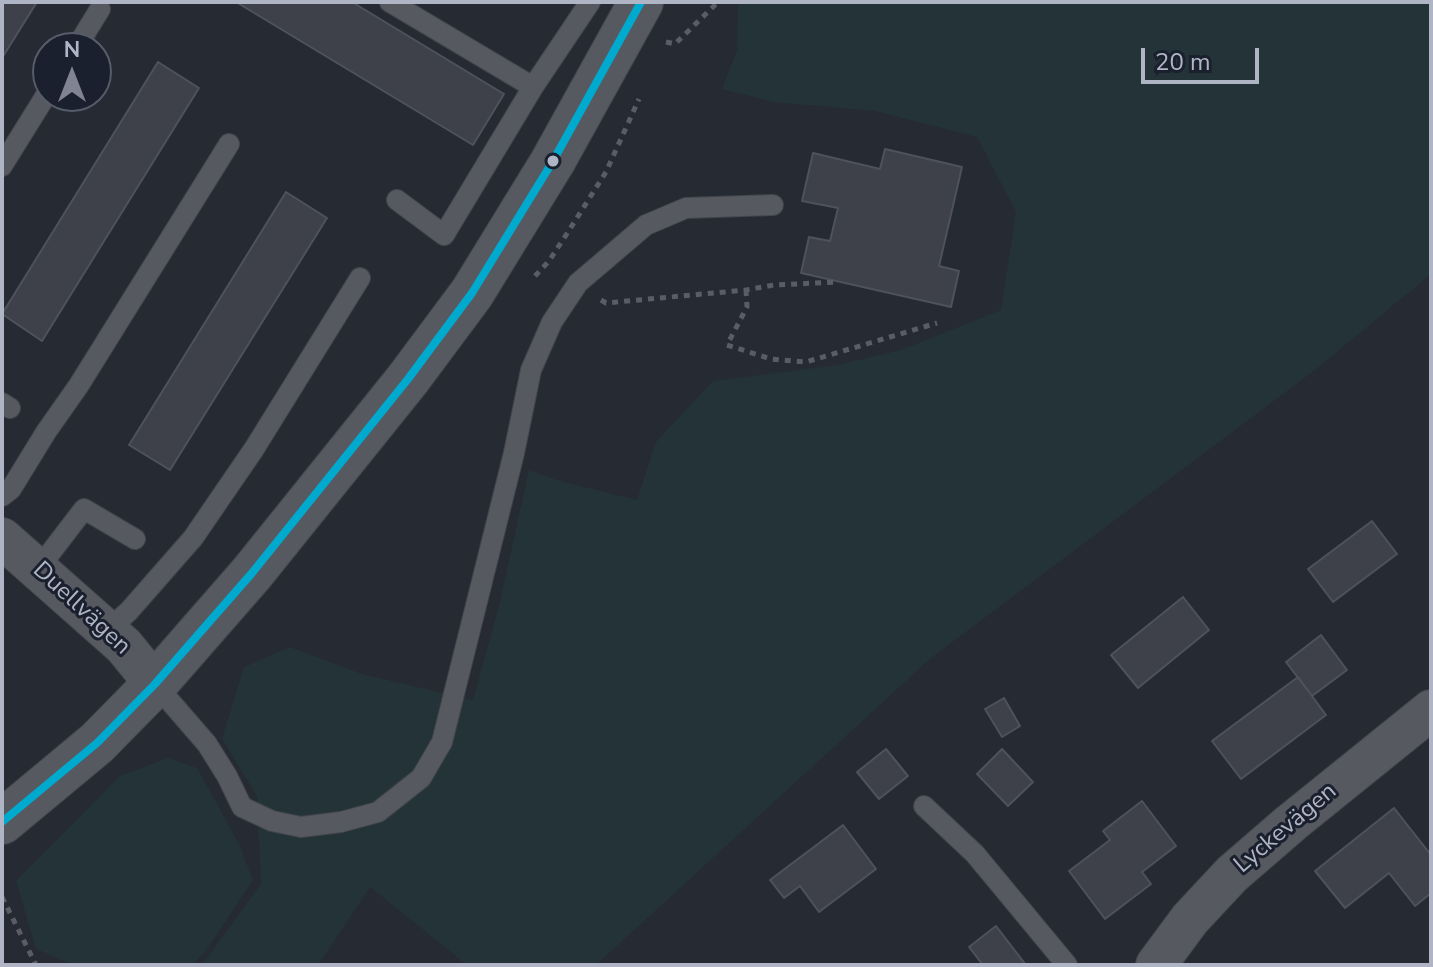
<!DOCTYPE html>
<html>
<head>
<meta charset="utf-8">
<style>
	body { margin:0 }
	#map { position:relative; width:1433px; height:967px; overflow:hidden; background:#262a33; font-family:"Nunito Sans",sans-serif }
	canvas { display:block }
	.frame { position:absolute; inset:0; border:4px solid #b0b5c5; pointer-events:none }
	.north { position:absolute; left:32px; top:32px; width:80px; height:80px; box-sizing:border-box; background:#1a202d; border:2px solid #565c6a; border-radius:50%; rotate:0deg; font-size:22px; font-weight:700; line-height:32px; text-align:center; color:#b0b5c5 }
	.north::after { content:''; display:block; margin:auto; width:28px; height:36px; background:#808492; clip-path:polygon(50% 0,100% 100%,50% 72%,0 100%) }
	.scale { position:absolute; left:1141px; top:48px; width:118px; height:36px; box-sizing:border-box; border:4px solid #b0b5c5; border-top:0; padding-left:10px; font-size:24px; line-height:28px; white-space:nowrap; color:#b0b5c5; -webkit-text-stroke:6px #1a202d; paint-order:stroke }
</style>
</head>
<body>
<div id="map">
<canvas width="1433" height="967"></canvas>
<div class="frame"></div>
<div class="north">N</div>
<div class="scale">20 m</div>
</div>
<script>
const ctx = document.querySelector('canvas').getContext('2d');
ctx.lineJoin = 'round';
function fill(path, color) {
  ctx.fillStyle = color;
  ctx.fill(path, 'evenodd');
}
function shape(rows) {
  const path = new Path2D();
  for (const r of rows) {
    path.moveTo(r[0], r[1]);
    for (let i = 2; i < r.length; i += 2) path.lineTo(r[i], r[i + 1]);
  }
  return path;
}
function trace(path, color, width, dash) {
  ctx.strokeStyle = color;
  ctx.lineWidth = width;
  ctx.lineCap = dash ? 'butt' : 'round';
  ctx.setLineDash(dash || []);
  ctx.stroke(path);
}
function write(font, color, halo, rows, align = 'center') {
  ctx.font = font + ' "Nunito Sans",sans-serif';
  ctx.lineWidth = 6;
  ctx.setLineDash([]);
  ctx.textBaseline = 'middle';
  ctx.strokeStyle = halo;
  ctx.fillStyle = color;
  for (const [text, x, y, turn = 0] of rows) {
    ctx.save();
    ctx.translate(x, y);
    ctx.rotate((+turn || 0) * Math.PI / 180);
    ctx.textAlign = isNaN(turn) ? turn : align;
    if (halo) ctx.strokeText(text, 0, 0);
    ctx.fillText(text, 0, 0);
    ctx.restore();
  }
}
const green = shape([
	[738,2,1431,2,1431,274,1315,370,931,658,596,965,467,965,370,887,318,965,202,965,261,884,257,796,222,739,244,667,290,647,362,674,473,700,499,606,529,470,560,481,637,500,656,442,713,381,837,365,901,350,1001,310,1016,212,977,137,875,111,774,102,722,89,737,50],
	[168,758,197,768,238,842,253,880,207,949,193,965,74,965,36,949,16,881,120,776]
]);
const building = shape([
	[2,2,37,2,2,58,2,2],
	[236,2,352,2,504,94,473,145,236,2],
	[158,62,199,88,42,341,2,314,158,62],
	[885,149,962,167,939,266,959,271,951,307,801,273,809,237,830,241,838,208,802,201,813,153,880,169,885,149],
	[286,192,327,218,170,470,129,445,286,192],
	[1372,521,1397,554,1333,602,1308,569,1372,521],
	[1183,597,1209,630,1138,688,1111,655,1183,597],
	[1321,635,1347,670,1312,696,1286,662,1321,635],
	[1298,677,1326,715,1241,779,1212,741,1298,677],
	[1004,698,1020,726,1002,737,985,709,1004,698],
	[886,749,908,776,879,799,857,772,886,749],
	[1002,749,1033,782,1008,806,977,774,1002,749],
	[1142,801,1176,846,1142,872,1151,884,1105,919,1069,871,1110,840,1103,831,1142,801],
	[1394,808,1431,855,1431,893,1415,906,1389,873,1345,908,1315,871,1394,808],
	[843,825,876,869,819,912,800,886,784,898,770,880,843,825],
	[996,926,1026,965,983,965,969,947,996,926]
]);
const path = shape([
	[666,42,675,44,718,2],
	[535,276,549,261,568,232,606,172,639,99],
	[746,290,747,307,727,345,771,359,806,362,937,323],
	[601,300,606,303,746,290,774,285,838,282],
	[2,897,36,965]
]);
const service = shape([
	[390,2,533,87],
	[76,48,100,9],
	[2,166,48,92],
	[397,200,444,235,533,87,590,2],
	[2,403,10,408],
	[2,496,11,489,46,432,79,385,229,144],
	[38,569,84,509,135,539],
	[107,631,129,611,193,538,254,449,360,278],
	[155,684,207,744,227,776,242,807,272,821,301,827,341,822,378,812,421,778,442,742,514,453,531,370,552,322,578,283,646,225,686,208,773,205],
	[924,806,975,854,1067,965]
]);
const minor = shape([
	[2,538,124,646,155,684],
	[1156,965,1190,919,1232,874,1291,823,1431,710]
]);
const tertiary = shape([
	[2,822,97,743,155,684,252,573,408,379,472,293,553,161,641,2]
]);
const bus1 = shape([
	[2,822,97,743,155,684,252,573,408,379,472,293,553,161,641,2]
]);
const markers = [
	[553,161,7,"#b0b5c5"]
];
const streetNames = [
	["Duellvägen",81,609,43],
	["Lyckevägen",1286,829,-40]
];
fill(green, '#233338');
fill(building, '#3e414a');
trace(building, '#4e525b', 2);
trace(service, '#42454c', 22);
trace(minor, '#42454c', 42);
trace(tertiary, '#42454c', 46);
trace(path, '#5a5d65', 5, [6, 6]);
trace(service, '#575961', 20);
trace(minor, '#575961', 40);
trace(tertiary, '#575961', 44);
trace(bus1, '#00a9ce', 8);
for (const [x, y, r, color] of markers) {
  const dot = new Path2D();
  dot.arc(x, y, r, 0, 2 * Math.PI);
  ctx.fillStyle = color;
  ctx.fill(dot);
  trace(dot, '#1a202d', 3);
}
write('24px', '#b0b5c5', '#1a202d', streetNames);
</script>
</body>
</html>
